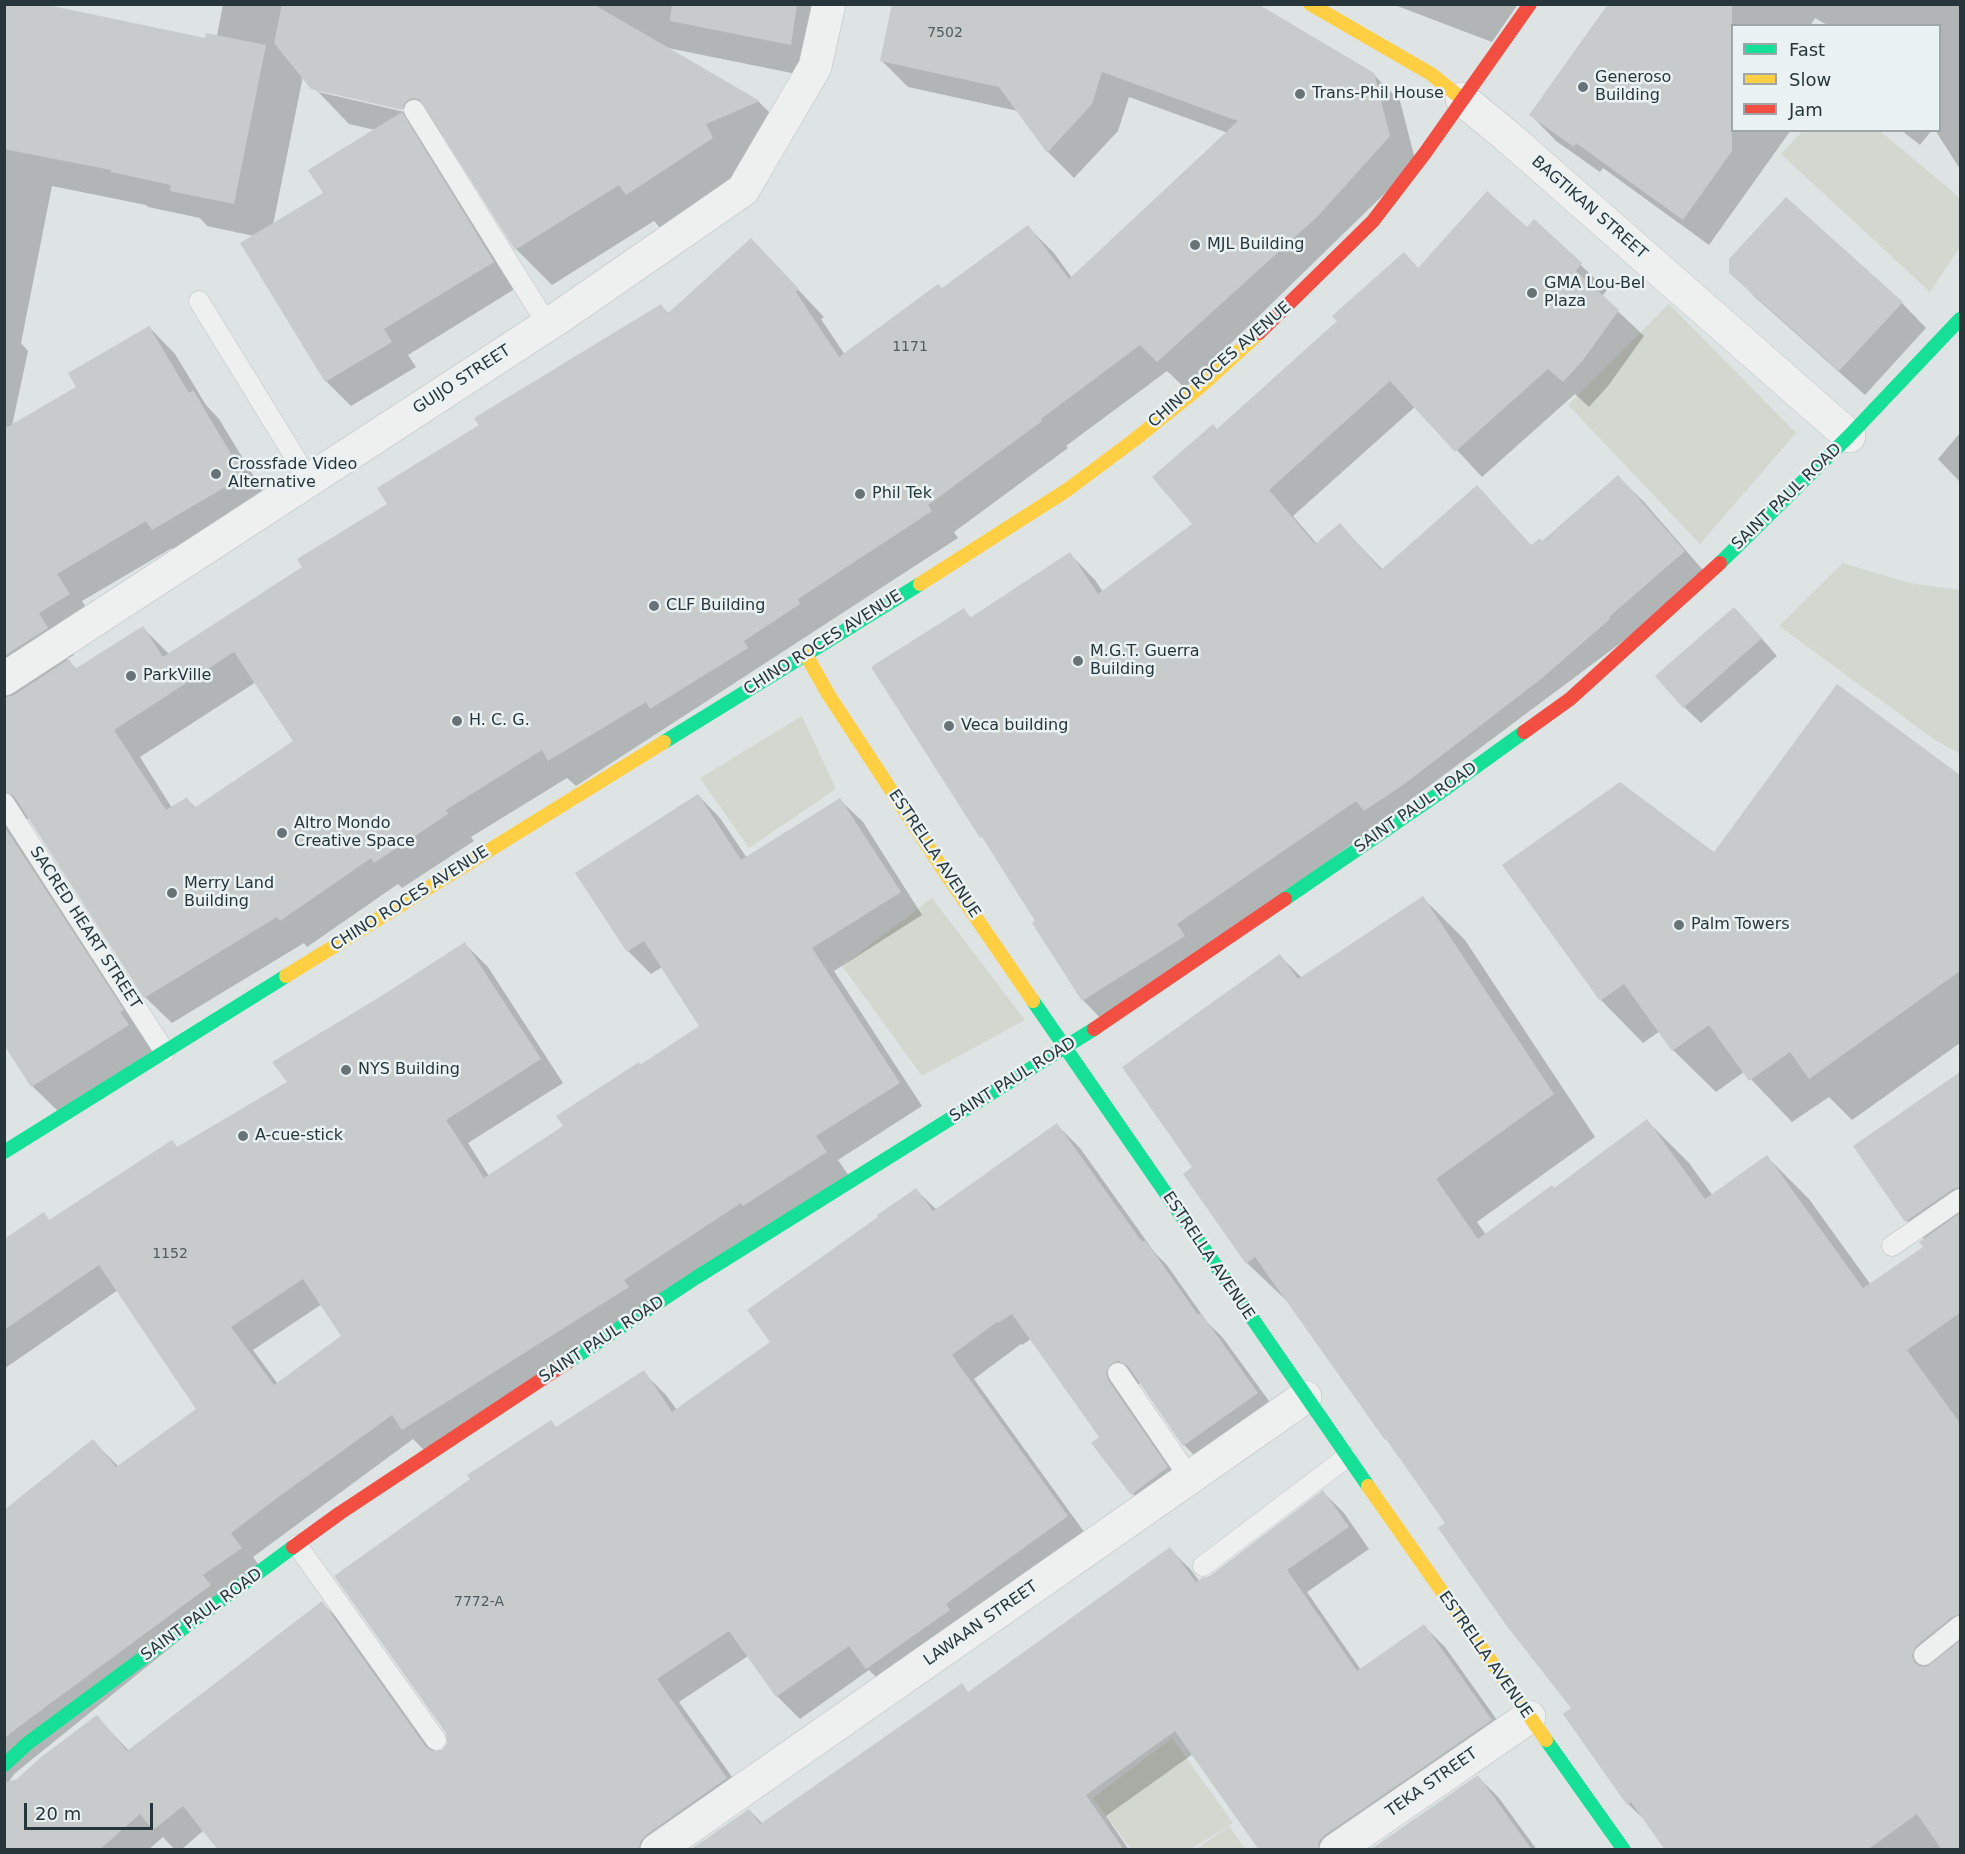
<!DOCTYPE html>
<html>
<head>
<meta charset="utf-8">
<style>
	body { margin:0 }
	#map { position:relative; width:1965px; height:1854px; overflow:hidden; background:#dee3e3; font-family:"DejaVu Sans",sans-serif }
	canvas { display:block }
	.frame { position:absolute; inset:0; border:6px solid #27363b; pointer-events:none }
	.legend { position:absolute; left:1731px; top:24px; width:210px; height:108px; box-sizing:border-box; background:#ebf2f3; border:2px solid #9da7a9; margin:0; padding:8px 10px; list-style:none; font-size:18px; color:#27363b }
	.legend li { display:flex; align-items:center; gap:12px; height:30px }
	.legend b { width:30px; border:2px solid #9da7a9 }
	.scale { position:absolute; left:24px; top:1803px; width:129px; height:27px; box-sizing:border-box; border:3px solid #27363b; border-top:0; padding-left:8px; font-size:18px; line-height:21px; white-space:nowrap; color:#27363b; -webkit-text-stroke:4px #ebf2f3; paint-order:stroke }
</style>
</head>
<body>
<div id="map">
<canvas width="1965" height="1854"></canvas>
<div class="frame"></div>
<ul class="legend">
<li><b style="height:8px;background:#16e098"></b>Fast</li>
<li><b style="height:8px;background:#ffcf43"></b>Slow</li>
<li><b style="height:8px;background:#f24e42"></b>Jam</li>
</ul>
<div class="scale">20 m</div>
</div>
<script>
const ctx = document.querySelector('canvas').getContext('2d');
ctx.lineJoin = 'round';
function fill(path, color) {
  ctx.fillStyle = color;
  ctx.fill(path, 'evenodd');
}
function shape(rows) {
  const path = new Path2D();
  for (const r of rows) {
    path.moveTo(r[0], r[1]);
    for (let i = 2; i < r.length; i += 2) path.lineTo(r[i], r[i + 1]);
  }
  return path;
}
function trace(path, color, width, dash) {
  ctx.strokeStyle = color;
  ctx.lineWidth = width;
  ctx.lineCap = dash ? 'butt' : 'round';
  ctx.setLineDash(dash || []);
  ctx.stroke(path);
}
function write(font, color, halo, rows, align = 'center') {
  ctx.font = font + ' "DejaVu Sans",sans-serif';
  ctx.lineWidth = 5;
  ctx.setLineDash([]);
  ctx.textBaseline = 'middle';
  ctx.strokeStyle = halo;
  ctx.fillStyle = color;
  for (const [text, x, y, turn = 0] of rows) {
    ctx.save();
    ctx.translate(x, y);
    ctx.rotate((+turn || 0) * Math.PI / 180);
    ctx.textAlign = isNaN(turn) ? turn : align;
    if (halo) ctx.strokeText(text, 0, 0);
    ctx.fillText(text, 0, 0);
    ctx.restore();
  }
}
const green = shape([
	[1803,131,1880,131,1960,198,1960,247,1930,292,1781,154],
	[1669,304,1796,433,1700,544,1568,405],
	[1843,563,1909,583,1960,590,1960,754,1935,740,1779,626],
	[802,716,836,789,749,848,700,778],
	[932,898,1025,1020,922,1076,842,966],
	[1172,1738,1233,1823,1191,1849,1131,1849,1093,1798],
	[1229,1826,1245,1849,1196,1849]
]);
const shadow = shape([
	[4,4,206,40,217,36,223,4,838,4,826,80,668,48,759,102,794,137,741,160,748,174,662,230,654,221,552,285,516,249,444,135,439,140,518,287,408,355,416,367,351,406,326,381,242,243,254,236,207,226,200,218,148,207,146,205,52,186,21,343,28,351,12,426,78,387,149,327,175,354,206,405,219,419,270,503,180,556,172,548,82,601,95,621,65,640,74,655,67,659,77,670,143,628,170,655,304,567,389,504,481,426,661,306,669,314,751,240,824,317,821,319,845,355,942,289,1028,227,1054,253,1072,278,1228,133,1129,97,1118,131,1074,178,1048,152,1018,111,908,87,882,61,1373,74,1400,101,1416,163,1185,388,1167,371,1066,446,1068,448,954,532,958,538,576,786,567,778,471,837,474,841,402,888,398,884,307,947,304,943,172,1023,145,997,30,818,23,820,154,1052,59,1112,32,1086,4,1042,4,431,9,428,4,427],
	[303,76,349,124,375,130,325,193,273,225],
	[319,89,410,110,409,113,319,92],
	[256,682,295,741,196,808,187,799,172,808,140,757],
	[1392,4,1518,4,1492,42],
	[1610,4,1960,4,1960,169,1935,130,1940,130,1940,26,1829,26,1815,18,1810,26,1732,26,1732,130,1791,130,1709,245,1603,168,1600,172,1556,141,1531,115],
	[1901,130,1932,130,1920,145],
	[1534,221,1607,290,1602,296,1644,336,1608,386,1589,407,1575,394,1482,477,1416,406,1293,516,1317,544,1340,525,1383,570,1477,487,1532,546,1542,543,1618,477,1644,502,1709,577,1108,1026,1083,1000,1037,922,963,610,972,619,1070,554,1095,580,1103,592,1194,524,1217,430,1339,321,1404,254,1419,269,1527,229],
	[1731,272,1902,303,1926,328,1865,395,1756,298],
	[1960,433,1960,482,1938,459],
	[1750,625,1777,656,1701,723,1684,707],
	[1837,687,1960,777,1960,1043,1852,1120,1829,1097,1792,1122,1744,1072,1716,1092,1673,1050,1660,1031,1643,1043,1601,1000,1504,866,1714,854],
	[698,795,720,818,747,858,840,800,863,822,922,915,834,971,922,1106,838,1160,849,1176,426,1452,413,1439,253,1557,264,1572,14,1774,6,1786,17,1780,97,1717,129,1751,322,1603,345,1626,435,1752,443,1751,449,1745,551,1422,557,1428,643,1372,666,1395,677,1410,772,1342,880,1217,916,1190,937,1210,1057,1125,1080,1148,1155,1253,1167,1265,1207,1322,1223,1338,1280,1416,1207,1468,1184,1445,1141,1383,1134,1386,1189,1490,1155,1516,1133,1494,1102,1437,1031,1339,1022,1345,1021,1344,974,1379,1090,1540,890,1691,869,1670,800,1719,777,1696,748,1656,679,1702,749,1801,669,1850,220,1850,204,1830,181,1850,175,1850,163,1837,148,1850,4,1850,4,1512,93,1441,119,1467,198,1410,118,1290,4,1369,4,1241,44,1214,50,1221,172,1141,178,1148,289,1083,384,997,465,944,488,967,563,1083,468,1143,489,1176,565,1126,641,1066,701,1027,662,967,651,974,628,951],
	[322,1304,343,1337,278,1384,253,1350],
	[1423,898,1465,940,1595,1137,1477,1222,1486,1235,1555,1190,1647,1121,1689,1163,1713,1196,1767,1157,1809,1199,1871,1285,1925,1248,1925,1240,1907,1221,1855,1147,1960,1074,1960,1850,1667,1850,1649,1824,1628,1804,1573,1708,1447,1524,1290,1304,1247,1263,1195,1168,1280,956,1302,978],
	[1323,1492,1344,1513,1369,1549,1307,1592,1361,1670,1424,1626,1445,1647,1512,1741,1355,1850,1261,1850,1193,1754,1106,1816,1129,1850,693,1850,749,1810,763,1824,962,1685,969,1693,1170,1549,1191,1570,1199,1581,1211,1577],
	[1478,1777,1499,1798,1537,1850,1372,1850]
]);
const building = shape([
	[4,4,43,4,205,38,206,33,266,45,234,204,170,191,171,185,111,172,111,170,4,149],
	[282,4,593,4,760,101,706,124,713,138,626,195,619,185,515,250,420,100,414,98,408,100,404,104,402,110,311,89,274,43],
	[672,4,797,4,791,45,670,21],
	[892,4,1258,4,1374,73,1390,136,1318,216,1157,362,1140,345,1041,419,1042,421,928,505,932,511,798,599,800,604,744,641,748,648,650,709,646,702,548,761,542,750,446,810,448,814,374,863,371,858,280,921,277,917,144,998,14,796,4,791,4,698,14,695,69,659,75,669,143,626,163,657,302,567,297,559,387,504,377,488,479,425,474,418,661,304,667,314,751,238,799,289,796,292,839,357,938,284,942,288,1028,225,1069,279,1238,121,1102,72,1092,104,1047,153,999,87,880,61],
	[234,652,293,741,194,808,187,797,166,810,114,730],
	[1608,4,1732,4,1732,151,1683,220,1576,143,1574,147,1529,115],
	[402,112,494,262,384,329,392,342,325,382,240,243,323,193,308,170],
	[1487,191,1527,227,1534,219,1582,263,1576,271,1619,310,1583,360,1563,382,1548,369,1455,452,1390,381,1269,490,1315,544,1340,523,1381,570,1477,485,1531,545,1540,538,1542,541,1618,475,1685,551,1609,617,1610,619,1541,679,1407,782,1364,811,1356,801,1177,924,1185,936,1082,1001,1032,923,1035,921,982,837,980,838,871,667,964,608,970,618,1070,552,1098,594,1192,524,1152,477,1213,424,1217,429,1337,321,1332,316,1404,252,1418,268],
	[1786,197,1903,302,1839,371,1729,273,1729,259],
	[149,326,189,393,193,390,244,476,152,530,146,521,57,574,70,594,39,613,48,628,4,656,4,429,76,387,68,373],
	[1734,607,1762,638,1683,708,1655,676],
	[1837,684,1960,775,1960,971,1809,1079,1790,1052,1749,1081,1709,1025,1672,1051,1624,984,1600,1001,1502,865,1620,782,1714,852],
	[698,794,741,860,840,798,901,892,812,948,900,1083,816,1136,827,1152,743,1206,741,1203,624,1280,629,1287,402,1430,392,1415,277,1498,231,1533,242,1548,203,1575,211,1585,17,1728,4,1739,4,1510,93,1439,116,1467,196,1409,99,1265,4,1330,4,1239,44,1212,49,1220,172,1140,177,1147,287,1082,272,1062,383,995,465,942,541,1059,446,1120,484,1178,563,1126,556,1116,639,1062,640,1065,699,1026,644,941,627,952,575,873],
	[303,1279,341,1336,274,1385,231,1327],
	[4,826,124,1010,120,1012,129,1025,31,1087,4,1045],
	[1423,896,1554,1094,1436,1179,1478,1239,1552,1185,1554,1188,1647,1119,1705,1199,1767,1155,1863,1288,1923,1247,1919,1242,1960,1213,1960,1313,1907,1350,1960,1423,1960,1614,1952,1617,1916,1646,1912,1656,1914,1662,1919,1666,1926,1667,1960,1641,1960,1850,1942,1850,1917,1814,1867,1850,1665,1850,1631,1802,1627,1805,1563,1714,1571,1708,1506,1625,1438,1528,1445,1523,1386,1439,1385,1440,1255,1257,1246,1264,1183,1174,1192,1167,1122,1067,1280,954,1298,979],
	[1960,1072,1960,1187,1953,1189,1905,1222,1853,1146],
	[1057,1123,1142,1242,1145,1240,1198,1315,1201,1313,1258,1393,1183,1446,1128,1366,1118,1361,1111,1364,1106,1373,1108,1380,1168,1467,1131,1495,1091,1443,1099,1437,1012,1314,998,1323,997,1322,952,1355,1068,1516,946,1604,950,1610,866,1669,849,1646,776,1697,729,1631,657,1679,727,1778,646,1835,640,1842,639,1850,218,1850,183,1806,153,1830,140,1814,99,1850,4,1850,4,1783,17,1779,40,1758,97,1715,127,1751,322,1601,426,1747,432,1751,442,1750,447,1744,446,1733,334,1576,470,1479,467,1475,551,1420,556,1427,644,1370,672,1412,770,1342,747,1310,878,1217,877,1215,916,1188,933,1211],
	[1323,1490,1349,1527,1287,1570,1357,1671,1424,1624,1492,1720,1325,1835,1319,1841,1318,1850,1259,1850,1175,1731,1086,1795,1124,1850,690,1850,749,1809,760,1824,962,1683,968,1692,1170,1547,1196,1582,1202,1578,1210,1576],
	[1478,1775,1532,1850,1370,1850]
]);
const lane = shape([
	[414,110,547,324],
	[199,301,309,480],
	[4,803,165,1052],
	[1892,1246,1960,1199],
	[1118,1373,1190,1478],
	[297,1545,436,1740],
	[1203,1566,1347,1457],
	[1924,1655,1960,1626]
]);
const street = shape([
	[1462,99,1507,136,1849,436],
	[4,679,561,316,743,190,815,67,829,4],
	[657,1850,1305,1397],
	[1336,1850,1529,1717]
]);
const fast = shape([
	[1720,563,1849,436,1960,319],
	[664,742,920,584],
	[1285,899,1438,794,1524,732],
	[1033,1001,1368,1486],
	[4,1152,286,976],
	[568,1362,697,1277,1094,1029],
	[1546,1740,1624,1850],
	[4,1765,28,1743,293,1547]
]);
const slow = shape([
	[1310,4,1431,74,1462,99],
	[920,584,1067,490,1134,440,1201,386,1259,333],
	[805,653,828,694,946,874,1033,1001],
	[286,976,664,742],
	[1368,1486,1546,1740]
]);
const jam = shape([
	[1259,333,1373,221,1425,153,1530,4],
	[1524,732,1570,699,1720,563],
	[1094,1029,1285,899],
	[293,1547,340,1513,568,1362]
]);
const markers = [
	[1583,87,6,"#677376"],
	[1300,94,6,"#677376"],
	[1195,245,6,"#677376"],
	[1532,293,6,"#677376"],
	[216,474,6,"#677376"],
	[860,494,6,"#677376"],
	[654,606,6,"#677376"],
	[1078,661,6,"#677376"],
	[131,676,6,"#677376"],
	[457,721,6,"#677376"],
	[949,726,6,"#677376"],
	[282,833,6,"#677376"],
	[172,893,6,"#677376"],
	[1679,925,6,"#677376"],
	[346,1070,6,"#677376"],
	[243,1136,6,"#677376"]
];
const numberNames = [
	["7502",945,33],
	["1171",910,347],
	["1152",170,1254],
	["7772-A",479,1602]
];
const poiNames = [
	["Generoso",1595,78],
	["Building",1595,96],
	["Trans-Phil House",1312,94],
	["MJL Building",1207,245],
	["GMA Lou-Bel",1544,284],
	["Plaza",1544,302],
	["Crossfade Video",228,465],
	["Alternative",228,483],
	["Phil Tek",872,494],
	["CLF Building",666,606],
	["M.G.T. Guerra",1090,652],
	["Building",1090,670],
	["ParkVille",143,676],
	["H. C. G.",469,721],
	["Veca building",961,726],
	["Altro Mondo",294,824],
	["Creative Space",294,842],
	["Merry Land",184,884],
	["Building",184,902],
	["Palm Towers",1691,925],
	["NYS Building",358,1070],
	["A-cue-stick",255,1136]
];
const streetNames = [
	["BAGTIKAN STREET",1589,208,41],
	["CHINO ROCES AVENUE",1220,365,-41],
	["GUIJO STREET",462,380,-33],
	["SAINT PAUL ROAD",1787,497,-44],
	["CHINO ROCES AVENUE",823,643,-32],
	["SAINT PAUL ROAD",1416,808,-35],
	["ESTRELLA AVENUE",934,854,56],
	["CHINO ROCES AVENUE",410,899,-32],
	["SACRED HEART STREET",85,928,57],
	["SAINT PAUL ROAD",1013,1080,-32],
	["ESTRELLA AVENUE",1208,1256,56],
	["SAINT PAUL ROAD",602,1340,-33],
	["SAINT PAUL ROAD",202,1615,-36],
	["LAWAAN STREET",981,1624,-35],
	["ESTRELLA AVENUE",1485,1655,55],
	["TEKA STREET",1432,1783,-35]
];
fill(green, '#d2d8cf');
fill(shadow, '#0003');
fill(building, '#c7cbcb');
trace(lane, '#bcc1c1', 21);
trace(street, '#bcc1c1', 34);
trace(lane, '#eef0f0', 20);
trace(street, '#eef0f0', 33);
trace(fast, '#16e098', 14);
trace(slow, '#ffcf43', 14);
trace(jam, '#f24e42', 14);
for (const [x, y, r, color] of markers) {
  const dot = new Path2D();
  dot.arc(x, y, r, 0, 2 * Math.PI);
  ctx.fillStyle = color;
  ctx.fill(dot);
  trace(dot, '#ebf2f3', 2);
}
write('14px', '#505c60', null, numberNames);
write('16px', '#27363b', '#ebf2f3', poiNames, 'left');
write('16px', '#27363b', '#ebf2f3', streetNames);
</script>
</body>
</html>
